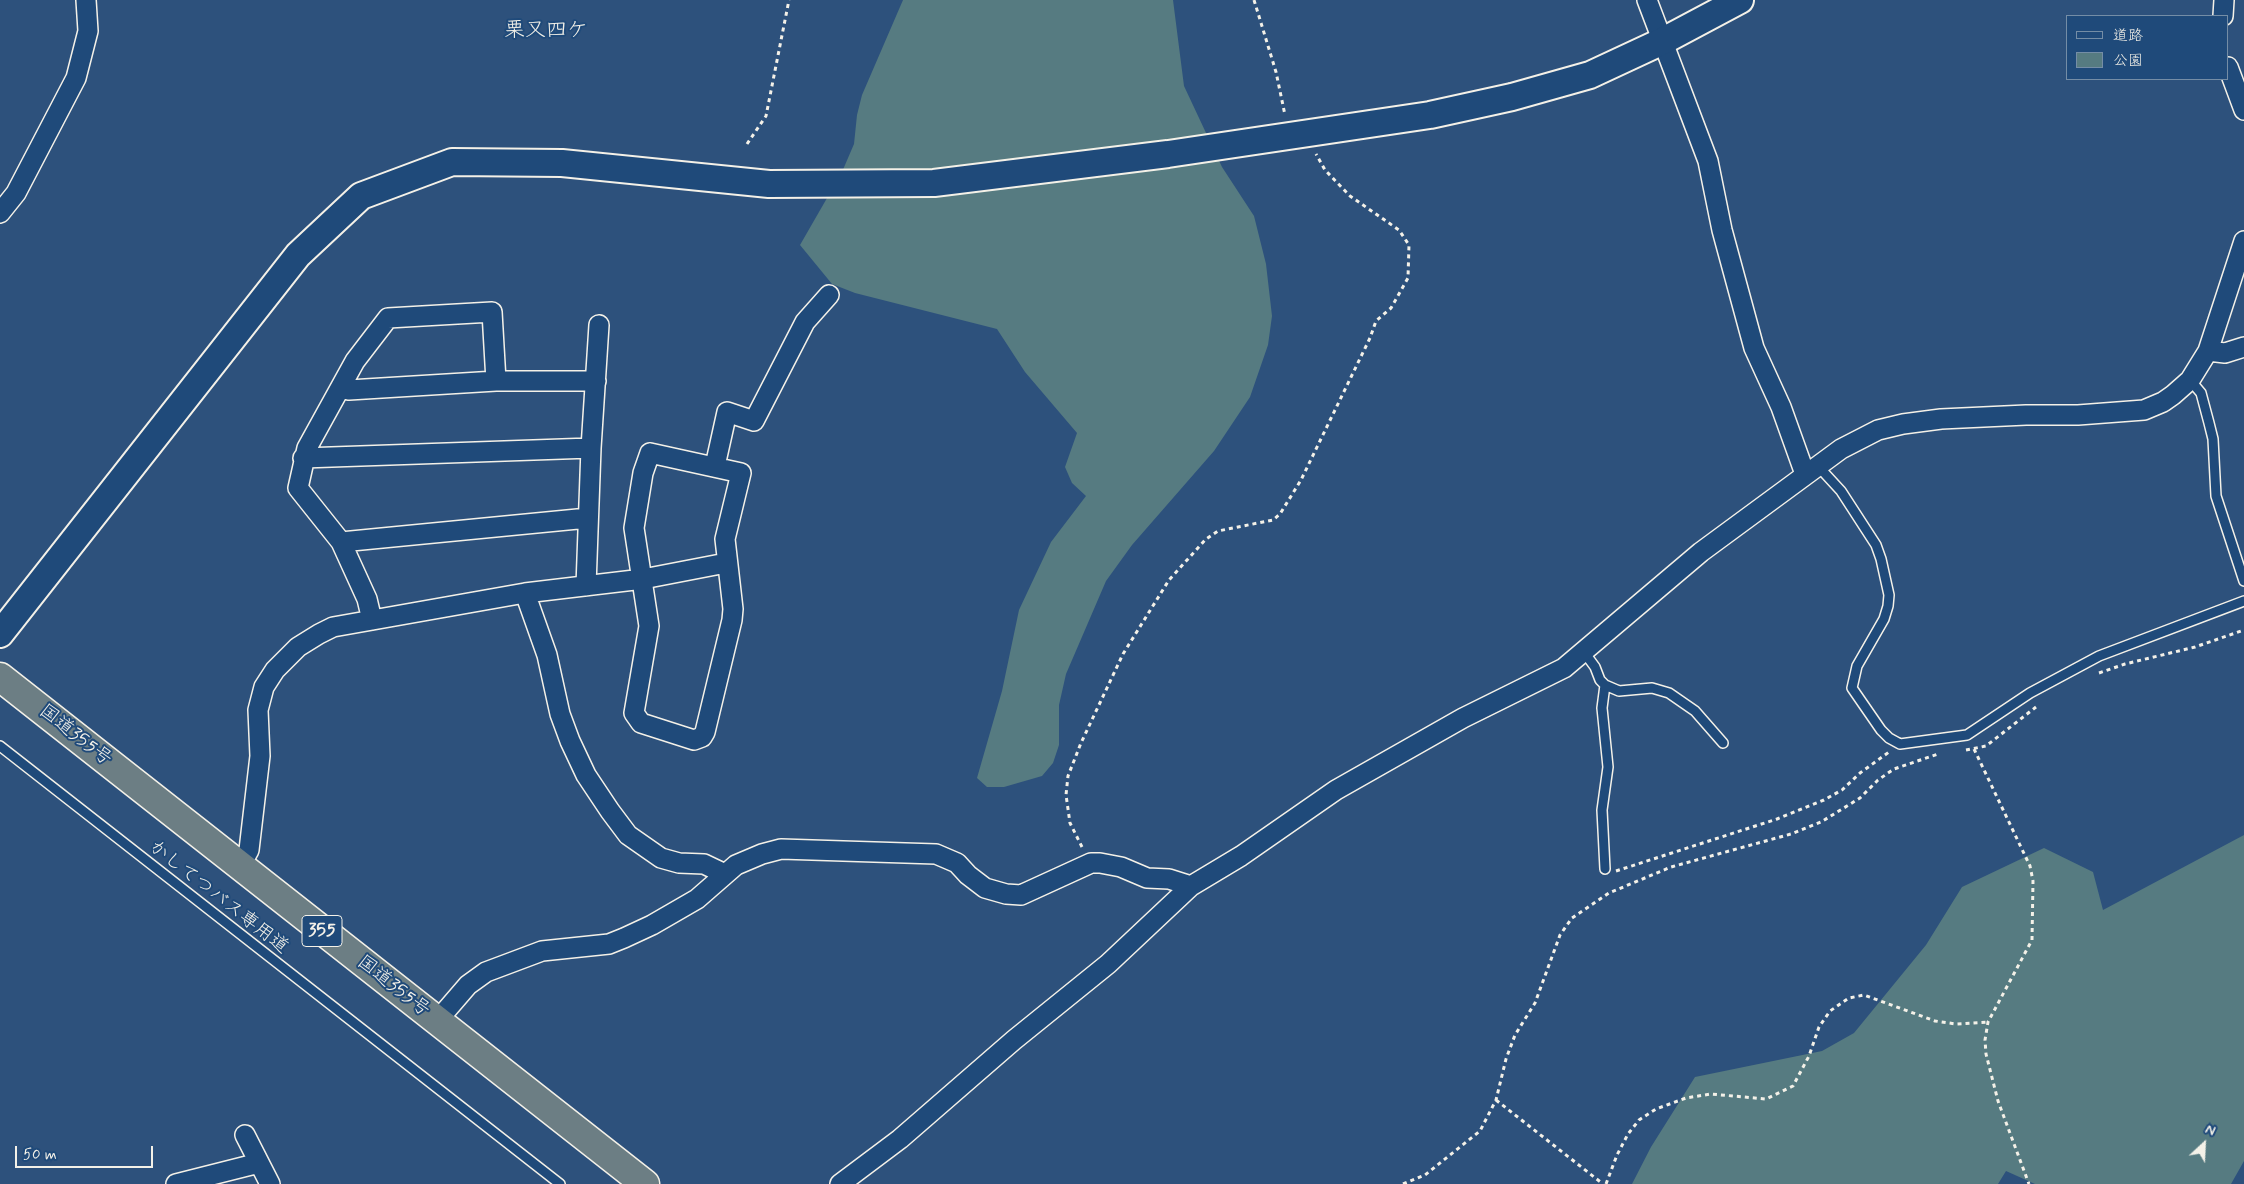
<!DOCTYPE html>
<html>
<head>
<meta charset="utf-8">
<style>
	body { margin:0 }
	#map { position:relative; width:2244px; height:1184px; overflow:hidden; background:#2d517c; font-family:Mynerve,"Klee One",sans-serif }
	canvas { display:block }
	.legend { position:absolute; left:2066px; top:15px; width:162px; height:65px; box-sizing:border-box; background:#1f4a7a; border:1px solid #748da6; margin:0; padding:6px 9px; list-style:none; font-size:15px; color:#f4f1e8 }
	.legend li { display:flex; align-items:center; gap:10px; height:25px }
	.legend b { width:25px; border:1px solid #748da6 }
	.north { position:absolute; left:2179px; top:1119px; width:50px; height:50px; -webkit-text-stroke:4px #1f4a7a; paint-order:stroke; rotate:25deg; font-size:14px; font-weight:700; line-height:20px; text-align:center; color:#f4f1e8 }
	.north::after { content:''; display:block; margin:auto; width:18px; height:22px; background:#f4f1e8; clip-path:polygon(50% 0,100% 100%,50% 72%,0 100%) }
	.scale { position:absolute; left:15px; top:1146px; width:138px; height:22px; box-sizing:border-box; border:2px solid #f4f1e8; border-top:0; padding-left:6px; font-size:15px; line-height:18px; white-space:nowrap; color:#f4f1e8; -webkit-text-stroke:4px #1f4a7a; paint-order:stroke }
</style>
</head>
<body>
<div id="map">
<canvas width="2244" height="1184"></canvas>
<ul class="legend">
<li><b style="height:6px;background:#1f4a7a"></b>道路</li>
<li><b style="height:14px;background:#567b81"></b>公園</li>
</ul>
<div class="north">N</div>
<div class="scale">50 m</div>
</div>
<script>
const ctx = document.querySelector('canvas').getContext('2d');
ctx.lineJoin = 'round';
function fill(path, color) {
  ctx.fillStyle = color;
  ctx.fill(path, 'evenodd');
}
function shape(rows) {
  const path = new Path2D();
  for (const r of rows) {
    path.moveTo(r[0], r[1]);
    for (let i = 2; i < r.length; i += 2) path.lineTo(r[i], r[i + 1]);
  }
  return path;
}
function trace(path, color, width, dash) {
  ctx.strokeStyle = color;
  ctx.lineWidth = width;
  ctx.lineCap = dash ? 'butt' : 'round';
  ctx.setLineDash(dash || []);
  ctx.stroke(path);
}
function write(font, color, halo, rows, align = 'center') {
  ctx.font = font + ' Mynerve,"Klee One",sans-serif';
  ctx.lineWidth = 4;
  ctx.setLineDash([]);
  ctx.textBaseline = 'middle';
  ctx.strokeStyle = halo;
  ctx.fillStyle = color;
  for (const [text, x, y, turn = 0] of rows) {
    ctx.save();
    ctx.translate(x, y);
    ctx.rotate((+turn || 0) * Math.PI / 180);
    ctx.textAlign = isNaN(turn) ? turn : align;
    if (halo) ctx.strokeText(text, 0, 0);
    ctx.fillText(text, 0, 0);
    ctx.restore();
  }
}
const green = shape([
	[903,0,1173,0,1184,86,1222,167,1254,216,1266,264,1272,316,1268,345,1250,397,1214,451,1132,545,1106,581,1066,674,1059,705,1059,745,1053,763,1042,776,1004,787,987,787,977,778,1002,691,1019,610,1051,542,1086,496,1072,483,1065,467,1077,433,1025,372,997,329,855,293,832,284,800,245,842,172,854,144,857,115,862,95],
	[2244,835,2244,1161,2231,1184,2035,1184,2006,1171,1998,1184,1632,1184,1651,1147,1695,1077,1822,1051,1854,1033,1926,945,1962,887,2044,848,2093,872,2103,910]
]);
const path = shape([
	[1254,0,1276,72,1285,115],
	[747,144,766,116,789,0],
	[2099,673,2125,664,2195,647,2244,630],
	[1974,749,2030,866,2033,881,2032,940,1988,1022,1985,1040,1986,1054,1998,1101,2029,1184],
	[1966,750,1986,746,2036,707],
	[1082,847,1070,823,1066,795,1068,776,1081,743,1123,654,1169,580,1206,539,1218,531,1273,520,1280,514,1301,480,1370,338,1376,321,1391,308,1408,278,1409,245,1399,230,1350,196,1325,170,1316,154],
	[1616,871,1777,819,1824,800,1842,790,1860,773,1889,752],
	[1496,1100,1603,1184],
	[1403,1184,1425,1175,1480,1131,1496,1100,1506,1059,1515,1035,1535,1003,1560,935,1572,918,1609,893,1671,867,1791,834,1821,822,1860,798,1878,780,1894,769,1938,754],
	[1606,1184,1617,1155,1628,1134,1639,1120,1656,1109,1686,1098,1711,1094,1766,1099,1793,1086,1809,1056,1819,1027,1830,1011,1849,998,1864,995,1935,1021,1956,1024,1988,1022]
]);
const lane = shape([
	[2190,380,2201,393,2209,423,2213,439,2216,496,2244,581],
	[1818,466,1841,491,1876,545,1881,559,1889,595,1888,606,1884,619,1857,666,1852,688,1881,730,1889,738,1900,744,1967,735,2030,693,2099,656,2244,601],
	[1584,652,1595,667,1600,680,1605,685,1619,691,1652,688,1669,693,1695,711,1723,743],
	[0,746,560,1184],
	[1605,869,1602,810,1608,767,1602,708,1605,685]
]);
const street = shape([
	[1647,0,1708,161,1722,230,1754,348,1781,407,1805,474],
	[2223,16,2224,0],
	[2228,67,2244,110],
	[0,213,16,193,76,78,88,31,86,0],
	[2208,351,2244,241],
	[496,381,492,312,388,318,355,361,307,448,298,488,341,542,588,518],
	[341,388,349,390,496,381,596,381],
	[650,453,741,473,725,539,733,609,732,620,705,732,702,737,694,740,641,723,634,713,649,626,634,528,643,473,650,453],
	[303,458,591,448],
	[715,466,727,412,754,421,805,322,829,295],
	[341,542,367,599,372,620],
	[586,586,591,448,599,325],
	[525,593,547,655,560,714,570,741,586,775,610,811,628,835,661,858,679,863,704,864,725,874],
	[240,866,249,850,260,756,258,710,264,687,275,670,298,647,319,634,333,627,525,593,643,579,726,563],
	[437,1021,468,985,486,972,542,951,609,944,624,938,652,925,697,899,736,865,762,854,781,849,936,854,957,863,968,875,985,888,1006,894,1021,895,1091,863,1100,863,1121,867,1147,878,1169,879,1191,886],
	[245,1135,270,1184],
	[176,1184,259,1163],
	[840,1184,900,1139,1014,1040,1108,964,1191,886,1241,856,1336,790,1463,718,1564,668,1701,552,1841,449,1878,430,1903,424,1941,419,2026,415,2078,415,2144,410,2163,402,2173,395,2190,380,2208,351,2225,353,2244,347]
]);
const secondary = shape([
	[0,634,298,255,361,196,452,162,562,163,769,184,934,183,1168,154,1430,115,1512,97,1590,75,1663,41,1740,0]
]);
const highway = shape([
	[0,677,645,1184]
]);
const shields = [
	[322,931,40]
];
const shieldNames = [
	["355",322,931]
];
const streetNames = [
	["国道355号",75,736,38],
	["かしてつバス専用道",218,898,38],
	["国道355号",393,987,38]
];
const quarterNames = [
	["栗又四ケ",546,32]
];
fill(green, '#567b81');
trace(lane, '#f4f1e8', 12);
trace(street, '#f4f1e8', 22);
trace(secondary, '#f4f1e8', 30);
trace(highway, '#f4f1e8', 31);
trace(path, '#f4f1e8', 3, [4, 4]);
trace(lane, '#1f4a7a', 9);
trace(street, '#1f4a7a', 19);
trace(secondary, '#1f4a7a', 26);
trace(highway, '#6c7e84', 28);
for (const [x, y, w] of shields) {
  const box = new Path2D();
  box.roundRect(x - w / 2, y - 15.5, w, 31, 4);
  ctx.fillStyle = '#1f4a7a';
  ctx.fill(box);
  trace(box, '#f4f1e8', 1);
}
write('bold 18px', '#f4f1e8', null, shieldNames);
write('19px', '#f4f1e8', '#1f4a7a', streetNames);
write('21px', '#f4f1e8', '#1f4a7a', quarterNames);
</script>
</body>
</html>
